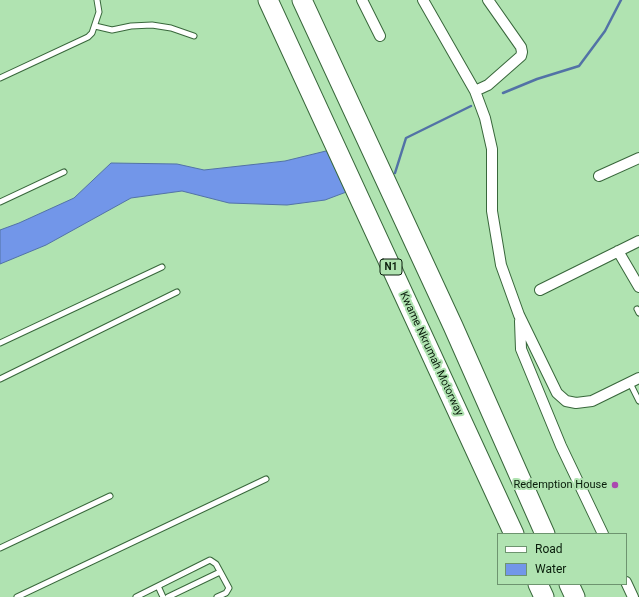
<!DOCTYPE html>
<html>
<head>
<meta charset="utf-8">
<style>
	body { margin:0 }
	#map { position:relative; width:639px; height:597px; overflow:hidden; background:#b0e3b1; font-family:Roboto,sans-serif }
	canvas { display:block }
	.legend { position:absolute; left:497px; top:533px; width:130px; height:52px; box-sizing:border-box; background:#b0e3b1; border:1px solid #6d946f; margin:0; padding:5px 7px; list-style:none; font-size:12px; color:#091d0b }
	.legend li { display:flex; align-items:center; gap:8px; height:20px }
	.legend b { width:20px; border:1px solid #6d946f }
</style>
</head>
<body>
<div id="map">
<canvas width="639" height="597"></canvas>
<ul class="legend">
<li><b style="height:5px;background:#fff"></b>Road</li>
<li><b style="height:11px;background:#7296e9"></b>Water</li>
</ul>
</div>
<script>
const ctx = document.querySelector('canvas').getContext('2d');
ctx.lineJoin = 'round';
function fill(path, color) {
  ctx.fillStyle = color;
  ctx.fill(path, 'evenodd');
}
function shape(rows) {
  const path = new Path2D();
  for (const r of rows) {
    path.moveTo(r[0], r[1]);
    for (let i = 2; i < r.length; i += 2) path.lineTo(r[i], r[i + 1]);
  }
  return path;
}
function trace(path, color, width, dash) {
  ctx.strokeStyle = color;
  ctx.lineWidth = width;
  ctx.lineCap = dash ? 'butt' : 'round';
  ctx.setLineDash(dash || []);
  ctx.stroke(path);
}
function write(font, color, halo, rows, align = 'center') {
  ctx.font = font + ' Roboto,sans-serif';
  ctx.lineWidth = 4;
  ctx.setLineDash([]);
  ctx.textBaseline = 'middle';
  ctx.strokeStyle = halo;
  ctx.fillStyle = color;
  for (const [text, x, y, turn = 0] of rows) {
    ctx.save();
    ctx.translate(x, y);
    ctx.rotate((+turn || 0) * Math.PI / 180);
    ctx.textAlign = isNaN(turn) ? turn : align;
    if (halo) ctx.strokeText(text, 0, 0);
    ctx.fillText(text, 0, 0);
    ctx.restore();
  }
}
const water = shape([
	[330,150,349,191,325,200,287,205,229,203,182,191,131,198,46,245,0,264,0,230,19,223,74,198,111,163,177,164,204,170,285,161,330,150]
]);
const stream = shape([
	[503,93,537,79,579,66,605,31,621,0],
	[395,173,406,138,471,106]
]);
const service = shape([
	[95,26,112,30,131,26,152,25,171,28,194,36],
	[0,78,88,37,92,33,99,12,97,0],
	[0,202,64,172],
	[637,309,639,313],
	[0,343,162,267],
	[0,379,177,292],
	[630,383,639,401],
	[0,548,110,496],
	[158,586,163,597],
	[17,597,266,479],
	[136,597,210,560,216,564,229,588,226,593,217,597],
	[168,597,220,572]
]);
const minor = shape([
	[362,0,380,36],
	[423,0,475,91,485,118,492,149,492,211,501,265,519,315,557,393,566,401,576,403,592,401,639,378],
	[475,91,488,85,521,56,522,52,521,47,488,0],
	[599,176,639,158],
	[618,251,639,287],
	[540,290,639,241],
	[520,321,521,349,561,446,603,534],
	[626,582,633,597]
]);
const motorway = shape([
	[268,0,514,534],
	[302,0,453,326,545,534],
	[538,584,544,597],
	[569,584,575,597]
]);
const markers = [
	[615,485,4,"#ab49b0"]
];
const shields = [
	[391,267,22]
];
const shieldNames = [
	["N1",391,267]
];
const streetNames = [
	["Kwame Nkrumah Motorway",431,354,65]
];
const poiNames = [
	["Redemption House",607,485]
];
fill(water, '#7296e9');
trace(water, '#5272a6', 1);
trace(stream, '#5272a6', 2.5);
trace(service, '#38673b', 7);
trace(minor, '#38673b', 12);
trace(motorway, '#38673b', 21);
trace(service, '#fff', 5);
trace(minor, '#fff', 10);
trace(motorway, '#fff', 19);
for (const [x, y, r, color] of markers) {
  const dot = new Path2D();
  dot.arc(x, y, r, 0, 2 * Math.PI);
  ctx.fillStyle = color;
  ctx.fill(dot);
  trace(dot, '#b0e3b1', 1.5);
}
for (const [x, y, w] of shields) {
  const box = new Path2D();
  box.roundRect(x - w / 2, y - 8, w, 16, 3);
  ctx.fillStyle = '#b0e3b1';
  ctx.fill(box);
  trace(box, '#091d0b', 1);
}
write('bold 10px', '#091d0b', null, shieldNames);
write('11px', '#091d0b', '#b0e3b1', streetNames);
write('11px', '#091d0b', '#b0e3b1', poiNames, 'right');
</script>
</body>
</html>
